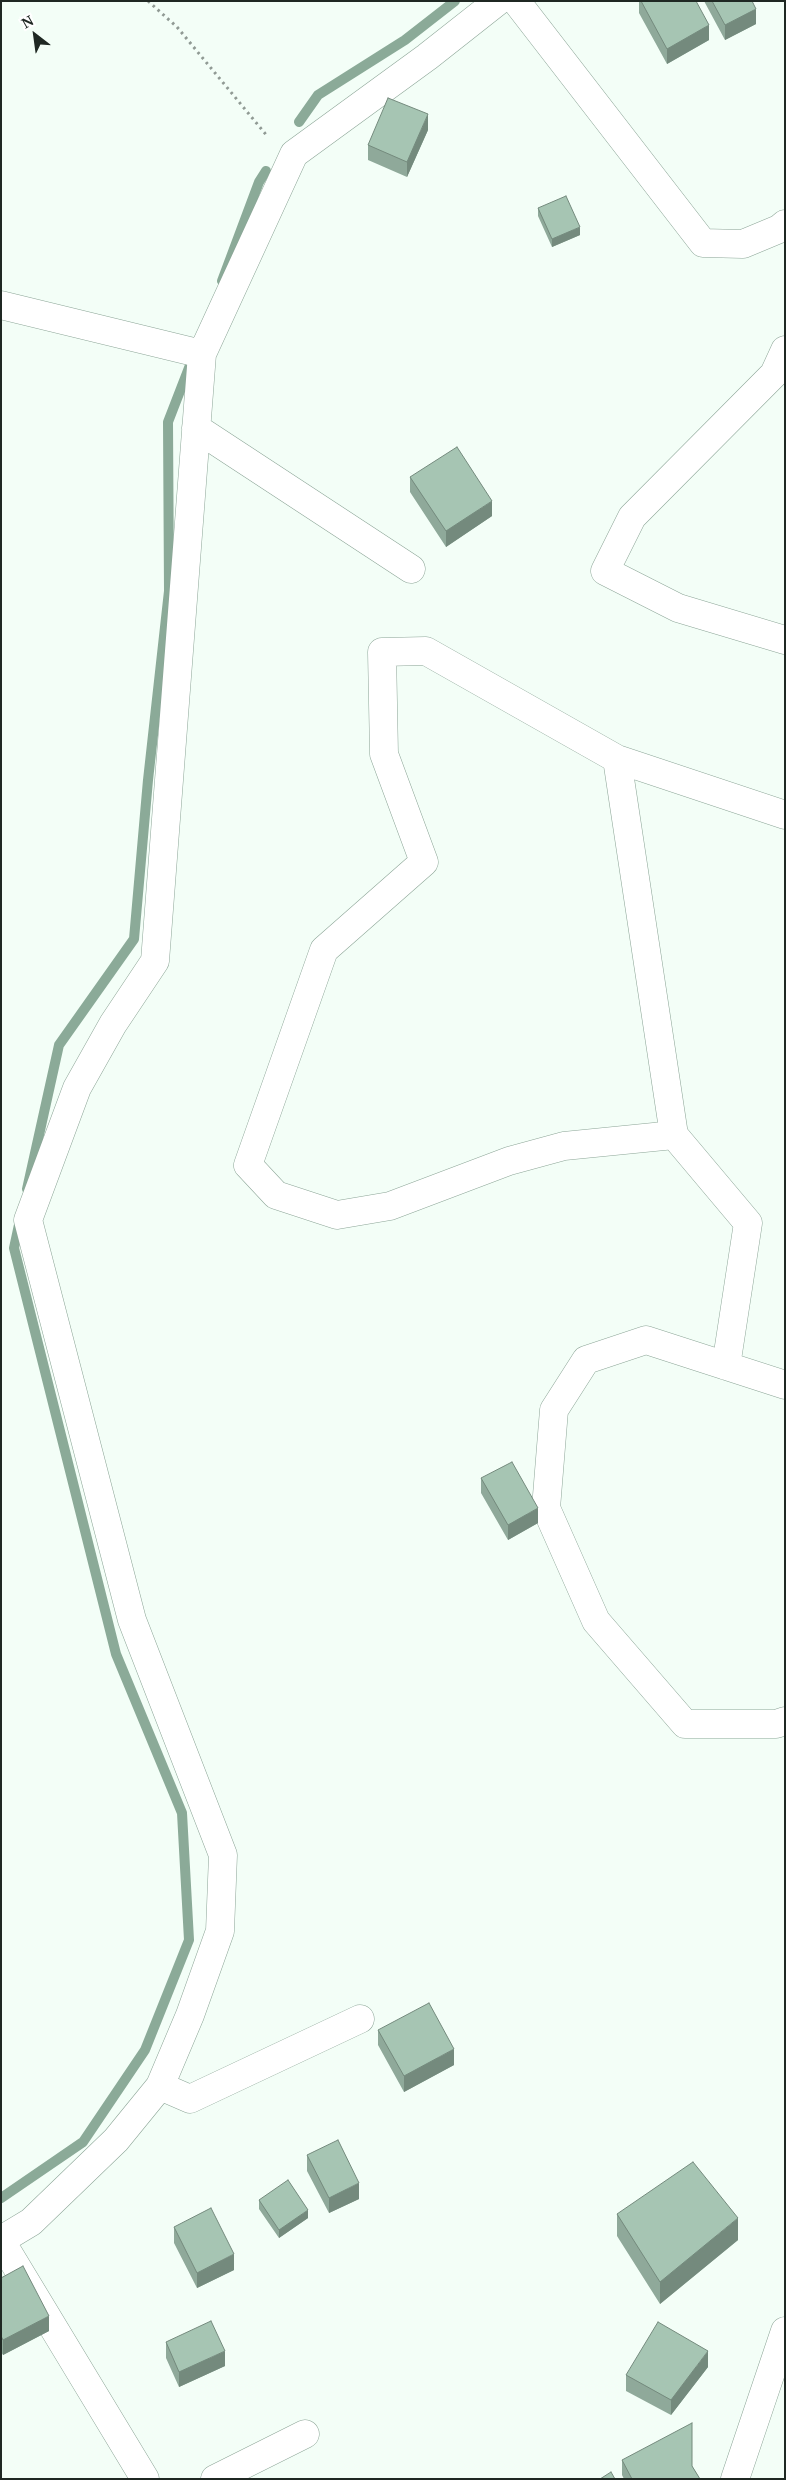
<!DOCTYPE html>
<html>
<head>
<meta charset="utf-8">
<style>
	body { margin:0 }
	#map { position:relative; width:786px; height:2480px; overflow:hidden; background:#f3fef7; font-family:"Noto Serif",serif }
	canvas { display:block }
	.frame { position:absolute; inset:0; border:2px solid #1f2823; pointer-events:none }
	.north { position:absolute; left:10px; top:10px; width:50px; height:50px; -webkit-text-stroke:4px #fff; paint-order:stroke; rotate:330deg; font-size:14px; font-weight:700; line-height:20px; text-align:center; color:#1f2823 }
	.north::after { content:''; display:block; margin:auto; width:18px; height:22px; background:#1f2823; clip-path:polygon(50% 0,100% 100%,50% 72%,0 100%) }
</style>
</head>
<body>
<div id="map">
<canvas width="786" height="2480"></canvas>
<div class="frame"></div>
<div class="north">N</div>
</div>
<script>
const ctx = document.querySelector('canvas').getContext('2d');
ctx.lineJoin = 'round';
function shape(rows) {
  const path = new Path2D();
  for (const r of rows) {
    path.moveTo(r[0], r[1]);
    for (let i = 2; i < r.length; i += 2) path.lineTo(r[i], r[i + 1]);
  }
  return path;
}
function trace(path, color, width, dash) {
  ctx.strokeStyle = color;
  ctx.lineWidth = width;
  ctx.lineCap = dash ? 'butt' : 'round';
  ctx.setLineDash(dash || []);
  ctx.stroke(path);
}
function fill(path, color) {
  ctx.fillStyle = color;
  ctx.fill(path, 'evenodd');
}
const stream = shape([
	[299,122,318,95,405,40,455,1],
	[222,281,259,182,266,171],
	[27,1189,59,1045,134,939,148,780,169,591,168,422,192,360],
	[1,2198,83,2142,145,2050,189,1940,182,1813,116,1654,14,1248,20,1220]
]);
const path = shape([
	[148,1,177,27,268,137]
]);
const minor = shape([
	[516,1,703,243,743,244,779,229,785,224],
	[1,305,202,354],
	[785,350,774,374,632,517,605,571,678,608,785,640],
	[196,428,411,569],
	[617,759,674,1135,748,1223,726,1366],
	[674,1135,564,1146,509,1161,390,1206,337,1215,276,1195,248,1165,324,950,424,862,384,754,382,652,426,651,617,759,785,815],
	[785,1385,646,1340,586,1360,554,1410,546,1508,596,1621,685,1724,776,1724,785,1721],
	[160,2086,190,2099,360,2019],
	[1,2240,31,2222,116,2140,160,2086,190,2015,220,1931,223,1855,132,1620,28,1220,77,1088,113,1024,155,961,202,354,294,154,427,57,498,1],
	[1,2241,145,2479],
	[215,2479,305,2434],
	[735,2479,785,2331]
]);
const wall = shape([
	[639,1,696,1,709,40,667,64,639,13],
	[704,1,752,1,756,24,725,40],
	[428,130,407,177,368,160,368,145],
	[538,208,580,235,552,247,538,216],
	[410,477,492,516,446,547,410,492],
	[481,1478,538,1523,508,1540,481,1493],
	[378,2030,454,2065,404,2092,378,2045],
	[307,2155,359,2199,329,2213,307,2171],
	[259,2200,308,2218,279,2238,259,2209],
	[617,2214,738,2240,660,2304,617,2236],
	[174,2227,234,2270,197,2288,174,2243],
	[1,2278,49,2331,3,2355,1,2352],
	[166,2342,225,2366,179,2387,166,2358],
	[708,2367,671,2415,626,2391,626,2375],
	[622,2460,692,2466,700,2479,624,2479,622,2475]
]);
const shadedWall = shape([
	[756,9,756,24,725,40,725,25],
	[709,25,709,40,667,64,667,49],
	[428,114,428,130,407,177,407,162],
	[580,227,580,235,552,247,552,239],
	[492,501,492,516,446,547,446,531],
	[538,1508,538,1523,508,1540,508,1525],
	[454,2049,454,2065,404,2092,404,2076],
	[359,2183,359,2199,329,2213,329,2198],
	[308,2210,308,2218,279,2238,279,2230],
	[738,2218,738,2240,660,2304,660,2282],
	[234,2254,234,2270,197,2288,197,2273],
	[49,2316,49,2331,3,2355,3,2340],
	[225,2351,225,2366,179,2387,179,2372],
	[708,2351,708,2367,671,2415,671,2400]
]);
const building = shape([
	[641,1,696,1,709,25,667,49,641,1],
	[712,1,752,1,756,9,725,25,712,1],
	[388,98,428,114,407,162,368,145,388,98],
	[566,196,580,227,552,239,538,208,566,196],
	[457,447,492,501,446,531,410,477,457,447],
	[512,1462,538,1508,508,1525,481,1478,512,1462],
	[429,2003,454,2049,404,2076,378,2030,429,2003],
	[338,2140,359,2183,329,2198,307,2155,338,2140],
	[693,2162,738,2218,660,2282,617,2214,693,2162],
	[288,2180,308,2210,279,2230,259,2200,288,2180],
	[211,2208,234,2254,197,2273,174,2227,211,2208],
	[23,2266,49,2316,3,2340,1,2336,1,2278,23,2266],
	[211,2321,225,2351,179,2372,166,2342,211,2321],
	[658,2322,708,2351,671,2400,626,2375,658,2322],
	[692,2423,692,2466,700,2479,632,2479,622,2460,692,2423],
	[611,2472,615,2479,600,2479,611,2472]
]);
trace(stream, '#8baa98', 10);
trace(minor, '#8ca597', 29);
trace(path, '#909a94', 3, [2.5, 4]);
trace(minor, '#fff', 28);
fill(wall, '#8fa99a');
fill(shadedWall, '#748a7d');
fill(building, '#a6c5b3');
trace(building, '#748a7d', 1);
</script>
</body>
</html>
